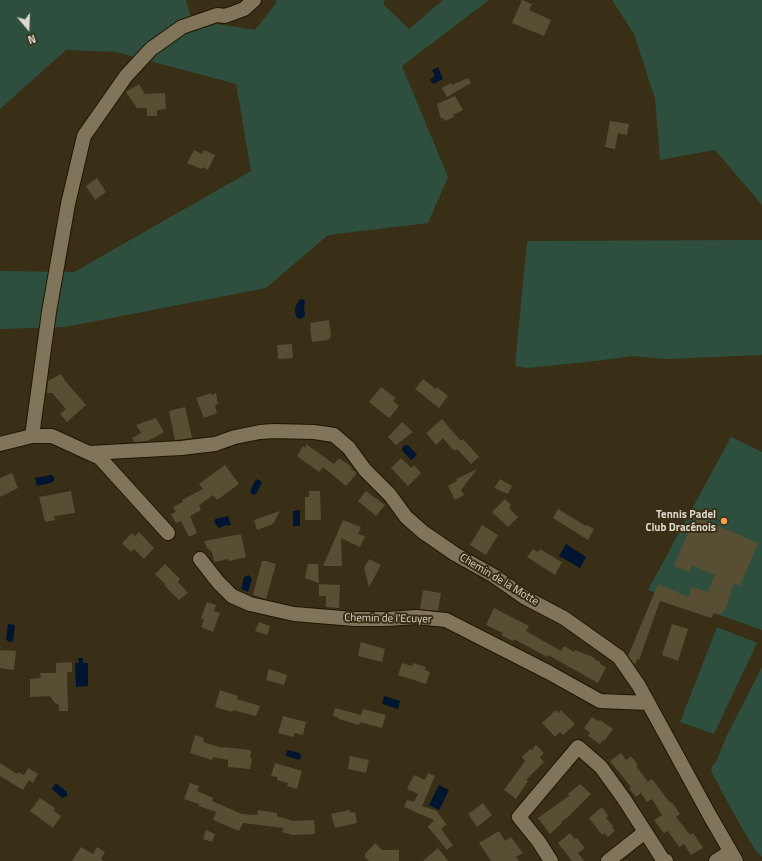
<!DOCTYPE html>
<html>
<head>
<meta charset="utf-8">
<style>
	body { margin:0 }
	#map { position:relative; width:762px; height:861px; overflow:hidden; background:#382f16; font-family:"Titillium Web",sans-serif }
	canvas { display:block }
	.north { position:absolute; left:8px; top:8px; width:40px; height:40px; -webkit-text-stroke:3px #382f16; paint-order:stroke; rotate:161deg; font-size:11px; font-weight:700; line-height:16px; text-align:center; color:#ded9ca }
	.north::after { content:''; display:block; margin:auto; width:14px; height:18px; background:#ded9ca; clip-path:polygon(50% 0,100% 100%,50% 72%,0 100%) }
</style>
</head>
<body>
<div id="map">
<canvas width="762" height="861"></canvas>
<div class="north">N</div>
</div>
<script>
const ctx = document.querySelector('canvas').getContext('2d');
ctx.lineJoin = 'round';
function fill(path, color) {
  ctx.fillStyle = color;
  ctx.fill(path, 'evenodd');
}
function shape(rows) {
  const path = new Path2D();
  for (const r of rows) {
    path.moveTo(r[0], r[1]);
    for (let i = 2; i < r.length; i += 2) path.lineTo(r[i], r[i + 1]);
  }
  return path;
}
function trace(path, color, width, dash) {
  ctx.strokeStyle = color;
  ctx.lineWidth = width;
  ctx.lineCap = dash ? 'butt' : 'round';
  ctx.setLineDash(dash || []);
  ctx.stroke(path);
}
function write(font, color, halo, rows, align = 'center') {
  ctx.font = font + ' "Titillium Web",sans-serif';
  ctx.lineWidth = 4;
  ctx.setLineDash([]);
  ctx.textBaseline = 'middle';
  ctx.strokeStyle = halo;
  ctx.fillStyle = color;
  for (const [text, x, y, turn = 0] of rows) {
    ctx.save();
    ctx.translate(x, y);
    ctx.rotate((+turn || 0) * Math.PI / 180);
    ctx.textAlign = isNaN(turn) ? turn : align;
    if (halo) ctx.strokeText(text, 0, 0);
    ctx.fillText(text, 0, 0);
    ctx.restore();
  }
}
const green = shape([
	[0,0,186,0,192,20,255,30,276,3,276,0,384,0,384,5,409,29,443,0,489,0,402,66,448,177,428,223,328,235,266,288,65,327,0,329,0,271,74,272,251,171,236,84,116,52,66,50,0,109],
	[612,0,762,0,762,205,715,150,660,160,655,99,634,34],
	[762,240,762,355,666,359,633,356,595,361,528,368,515,366,527,241],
	[731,437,762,452,762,630,648,590],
	[717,627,757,643,714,734,680,722],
	[762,667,762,857,755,850,734,814,712,773,711,767,716,762,726,737]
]);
const water = shape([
	[438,67,443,79,433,84,430,79,435,76,432,70],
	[303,299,305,301,304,307,305,316,301,319,297,318,295,312,295,308,299,300],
	[408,445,417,455,411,460,402,450,403,446],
	[51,475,54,477,54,481,50,483,37,486,35,478],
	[256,479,261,481,262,483,256,494,253,495,250,491],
	[300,510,300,526,293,526,293,511],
	[228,516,231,525,227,526,226,525,219,528,214,522,215,519],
	[566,544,586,557,580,568,559,556],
	[249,575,252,579,248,592,241,589,244,577],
	[8,624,15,625,13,641,10,642,6,640],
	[78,658,83,658,83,663,88,663,88,686,76,687,75,663,79,663],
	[384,696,400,701,398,709,382,704],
	[287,750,300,753,301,758,299,760,286,756],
	[56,783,67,792,67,796,62,798,52,789],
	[439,785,449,790,439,810,429,805]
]);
const building = shape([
	[522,0,532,4,529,10,551,20,544,36,512,23],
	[468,78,471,83,447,97,442,88,451,83,452,85],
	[139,84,145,94,165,93,166,109,157,110,157,116,147,116,147,108,137,108,126,92],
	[455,96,463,110,453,115,454,117,445,121,443,118,441,119,437,104],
	[610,121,629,124,627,135,618,133,615,149,605,147],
	[194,150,202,154,204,150,215,155,208,170,203,167,202,169,187,163],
	[97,178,106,192,95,200,86,186],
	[329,320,331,336,328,340,312,342,310,328,311,328,310,323],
	[292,344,293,358,278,359,277,345],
	[61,374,66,382,86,405,67,422,60,414,66,409,52,393,47,393,48,381],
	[423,379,436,389,437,387,448,396,439,408,415,389],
	[381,387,396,398,393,401,399,406,389,418,369,402],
	[211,393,212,395,216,393,218,404,215,405,217,413,204,418,196,398],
	[185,407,192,438,175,440,169,411],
	[156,418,164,432,148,441,134,442,132,438,141,433,136,425],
	[442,419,461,441,463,439,479,457,471,464,457,449,455,451,454,449,453,450,443,438,436,445,426,433],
	[402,422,413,432,396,445,388,437],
	[306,444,334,464,339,458,352,467,351,469,357,473,346,486,323,467,319,472,297,456,303,446,306,448],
	[401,458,411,468,414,465,421,473,408,486,391,468],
	[225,465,239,484,217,500,213,495,199,505,201,510,190,516,197,533,189,537,181,521,176,523,171,514,176,512,173,507,183,502,182,500,203,489,199,484],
	[477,469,461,490,464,495,455,500,448,486,457,481,456,479],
	[12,473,18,488,0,497,0,478],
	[500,479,512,486,508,494,494,488],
	[71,491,75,513,54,516,55,520,45,522,39,497],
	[309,491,320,491,321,520,305,520,305,497,309,497],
	[366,491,385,505,376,516,358,501],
	[505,499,511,505,509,508,518,517,508,527,492,512],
	[558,509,586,526,587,525,594,529,588,540,553,518],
	[280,511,273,524,257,530,254,520],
	[695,516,758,543,740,586,734,583,725,611,723,610,721,615,714,613,711,618,660,601,639,660,637,659,635,665,628,656,658,584,688,597,692,587,708,592,715,575,692,565,689,572,674,566],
	[343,520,361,527,358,534,365,536,360,547,341,538,342,566,323,566],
	[482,525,498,535,486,555,470,545],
	[139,532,154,548,144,559,134,549,131,552,122,543,132,533,135,536],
	[241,534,246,557,229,561,228,559,214,562,212,552,207,548,204,541],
	[533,549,538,552,540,549,562,562,555,575,527,557],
	[369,559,381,565,369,587,364,568],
	[262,561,266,561,276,564,266,599,253,595],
	[165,564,180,579,178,582,188,593,179,600,164,585,165,584,155,574],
	[308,564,318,564,319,583,305,578],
	[319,584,340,585,339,608,326,607,326,596,319,596],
	[423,590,441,593,438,611,420,609],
	[207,602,216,605,214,611,220,613,213,632,201,627,204,620,201,618],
	[494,608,529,626,526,631,561,651,564,646,574,652,575,650,595,658,594,659,600,662,600,664,606,667,598,683,548,655,547,657,514,639,513,641,501,635,503,633,486,625],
	[259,622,270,626,267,635,255,631],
	[672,624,688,629,678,661,662,655],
	[361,642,385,649,382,662,358,656],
	[0,650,16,651,14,670,0,668],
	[72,662,72,672,67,672,68,711,59,711,59,705,54,702,50,696,30,697,30,679,41,678,40,673,56,673,56,663],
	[402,663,412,666,413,663,426,667,425,670,430,672,426,684,398,675],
	[269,669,287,675,284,685,266,680],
	[220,690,238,696,237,699,260,706,256,716,233,710,232,712,215,707],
	[335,708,361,715,363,709,386,715,382,728,360,722,359,725,339,719,339,718,333,716],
	[556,710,558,713,561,710,575,724,563,735,560,732,555,737,542,723],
	[283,716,306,722,303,735,294,733,294,737,278,733],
	[592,717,598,721,600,720,613,729,604,741,603,740,600,744,588,736,590,733,584,728],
	[195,735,204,738,203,742,223,748,223,747,251,750,250,758,252,759,250,769,228,767,228,760,213,757,212,760,190,753],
	[536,745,544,753,540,757,544,762,526,780,528,781,516,799,504,790,525,761,522,757,530,749,532,750],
	[621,753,626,760,631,756,638,765,636,766,648,782,652,779,670,803,672,802,680,814,676,817,690,835,693,833,703,848,691,855,684,844,679,847,668,831,664,833,654,820,662,815,652,799,647,802,641,793,636,797,629,788,631,787,610,761],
	[350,756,369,760,366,773,348,769],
	[0,763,17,774,18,772,24,775,28,768,38,774,33,783,29,780,23,790,0,776],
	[275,763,302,771,297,789,287,786,288,783,277,780,277,777,271,776],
	[428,773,435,776,422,806,437,811,437,812,447,825,446,825,441,829,453,845,447,850,428,827,434,820,404,807,407,800,414,802,418,794,407,789,414,775,425,780],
	[190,783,199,786,197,791,213,798,212,801,242,814,257,815,258,810,277,813,277,816,293,821,314,820,315,834,293,835,282,832,284,828,243,823,239,831,213,820,216,812,199,806,199,804,184,799],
	[580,784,591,794,567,818,561,822,562,823,550,834,538,818,569,796,568,794],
	[40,798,55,808,54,811,61,816,53,828,30,811],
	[483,803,492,815,477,827,468,814],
	[602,807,608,816,606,818,613,826,612,827,615,831,608,837,604,833,602,835,589,818],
	[350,810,350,813,355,812,357,823,335,828,331,814],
	[206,830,215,834,212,842,203,839],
	[499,831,505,841,511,837,523,853,516,857,519,861,491,861,479,843],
	[570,833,575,839,577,838,585,848,578,853,584,861,572,861,558,843],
	[375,843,382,850,399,850,399,861,369,861,365,857,365,854],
	[81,847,93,854,97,847,105,852,101,859,103,861,72,861],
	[438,848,448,861,423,861]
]);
const minor = shape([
	[32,436,49,312,68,204,84,136,126,76,151,49,182,27,217,15,225,16,244,9,254,0],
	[0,444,32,436,52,436,89,453,181,448,215,444,235,437,260,432,274,431,314,432,334,435,349,448,365,470,390,495,406,517,423,532,455,554,494,576,524,597,564,618,619,657,639,686,710,816,736,861],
	[89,453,100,458,168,533],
	[200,559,218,582,232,596,250,604,294,614,354,619,387,619,416,617,446,620,548,672,600,701,648,703],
	[551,861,539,842,519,817,578,747,601,767,624,799,653,844,663,860,666,861],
	[608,861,645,832],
	[716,861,730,852]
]);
const markers = [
	[724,521,4,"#f99f4d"]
];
const poiNames = [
	["Tennis Padel",716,515],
	["Club Dracénois",716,528]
];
const streetNames = [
	["Chemin de la Motte",499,580,31],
	["Chemin de l'Ecuyer",388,619,1]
];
fill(green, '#2e4f3e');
fill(water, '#001530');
fill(building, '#584e34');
trace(minor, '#201700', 16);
trace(minor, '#80755a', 14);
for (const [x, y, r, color] of markers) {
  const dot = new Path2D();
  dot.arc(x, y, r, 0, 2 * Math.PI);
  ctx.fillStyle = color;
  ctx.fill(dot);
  trace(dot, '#382f16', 1.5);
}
write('bold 11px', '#ded9ca', '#382f16', poiNames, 'right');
write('11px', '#ded9ca', '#382f16', streetNames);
</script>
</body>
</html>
